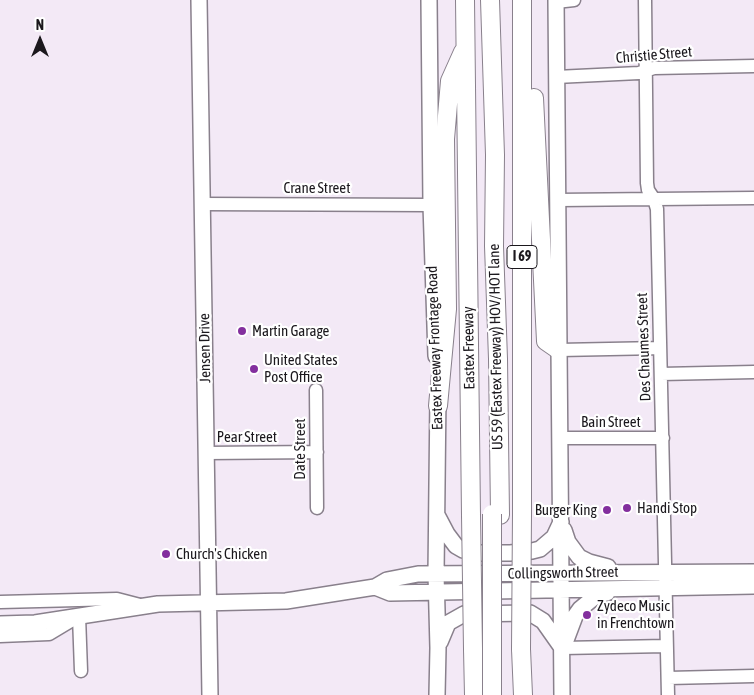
<!DOCTYPE html>
<html>
<head>
<meta charset="utf-8">
<style>
	body { margin:0 }
	#map { position:relative; width:754px; height:695px; overflow:hidden; background:#f3e9f6; font-family:"Asap Condensed",sans-serif }
	canvas { display:block }
	.north { position:absolute; left:15px; top:15px; width:50px; height:50px; -webkit-text-stroke:4px #fff; paint-order:stroke; rotate:0deg; font-size:14px; font-weight:700; line-height:20px; text-align:center; color:#1b181d }
	.north::after { content:''; display:block; margin:auto; width:18px; height:22px; background:#1b181d; clip-path:polygon(50% 0,100% 100%,50% 72%,0 100%) }
</style>
</head>
<body>
<div id="map">
<canvas width="754" height="695"></canvas>
<div class="north">N</div>
</div>
<script>
const ctx = document.querySelector('canvas').getContext('2d');
ctx.lineJoin = 'round';
function shape(rows) {
  const path = new Path2D();
  for (const r of rows) {
    path.moveTo(r[0], r[1]);
    for (let i = 2; i < r.length; i += 2) path.lineTo(r[i], r[i + 1]);
  }
  return path;
}
function trace(path, color, width, dash) {
  ctx.strokeStyle = color;
  ctx.lineWidth = width;
  ctx.lineCap = dash ? 'butt' : 'round';
  ctx.setLineDash(dash || []);
  ctx.stroke(path);
}
function write(font, color, halo, rows, align = 'center') {
  ctx.font = font + ' "Asap Condensed",sans-serif';
  ctx.lineWidth = 4.5;
  ctx.setLineDash([]);
  ctx.textBaseline = 'middle';
  ctx.strokeStyle = halo;
  ctx.fillStyle = color;
  for (const [text, x, y, turn = 0] of rows) {
    ctx.save();
    ctx.translate(x, y);
    ctx.rotate((+turn || 0) * Math.PI / 180);
    ctx.textAlign = isNaN(turn) ? turn : align;
    if (halo) ctx.strokeText(text, 0, 0);
    ctx.fillText(text, 0, 0);
    ctx.restore();
  }
}
const minor = shape([
	[645,0,647,183,648,190,654,199,657,209,668,695],
	[556,2,574,0],
	[556,77,639,73,654,68,754,66],
	[558,200,754,198],
	[202,204,431,205],
	[559,350,660,348],
	[661,374,754,372],
	[316,390,317,508],
	[560,438,663,438],
	[206,453,317,452],
	[0,602,117,599,144,606],
	[0,636,49,634,79,616,81,671],
	[562,648,666,646],
	[668,678,754,676]
]);
const major = shape([
	[199,0,210,695],
	[429,0,431,205,436,356],
	[556,0,562,695],
	[437,515,447,534,456,546,463,550,480,553,510,553,532,551,540,549,554,537,561,522],
	[564,530,568,542,579,557,589,562,608,567],
	[375,587,390,593,754,586],
	[0,624,35,623,158,604,286,601,375,587,387,580,418,574,754,572],
	[566,640,575,616,580,609,597,595,607,593],
	[440,642,448,623,464,614,530,613,543,621,562,648],
	[437,695,438,648,436,574,438,394]
]);
const highway = shape([
	[465,0,471,515],
	[490,0,495,155,494,246,498,359,500,515],
	[534,98,546,341,559,350],
	[438,406,447,309,445,139,450,81,463,52],
	[522,514,522,0],
	[473,649,474,695],
	[521,649,523,695]
]);
const highwayBridge = shape([
	[492,514,492,695],
	[471,515,473,649],
	[521,649,522,514]
]);
const markers = [
	[242,331,5,"#832f9e"],
	[254,369,5,"#832f9e"],
	[627,508,5,"#832f9e"],
	[607,510,5,"#832f9e"],
	[166,554,5,"#832f9e"],
	[587,615,5,"#832f9e"]
];
const shields = [
	[522,257,30]
];
const shieldNames = [
	["I 69",522,257]
];
const streetNames = [
	["Christie Street",654,55,-5],
	["Crane Street",317,188],
	["US 59 (Eastex Freeway) HOV/HOT lane",496,347,-91],
	["Des Chaumes Street",644,347,-92],
	["Jensen Drive",205,348,-91],
	["Eastex Freeway Frontage Road",435,348,-92],
	["Eastex Freeway",469,348,-91],
	["Bain Street",611,422],
	["Pear Street",247,437],
	["Date Street",300,449,-90],
	["Collingsworth Street",563,573,-1]
];
const poiNames = [
	["Martin Garage",252,331],
	["United States",264,360],
	["Post Office",264,377],
	["Handi Stop",637,508],
	["Burger King",597,510,"right"],
	["Church's Chicken",176,554],
	["Zydeco Music",597,606],
	["in Frenchtown",597,623]
];
trace(minor, '#89808c', 15);
trace(major, '#89808c', 18);
trace(highway, '#89808c', 20);
trace(minor, '#fff', 12);
trace(major, '#fff', 15);
trace(highway, '#fff', 18);
trace(highwayBridge, '#89808c', 20, []);
trace(highwayBridge, '#fff', 18);
for (const [x, y, r, color] of markers) {
  const dot = new Path2D();
  dot.arc(x, y, r, 0, 2 * Math.PI);
  ctx.fillStyle = color;
  ctx.fill(dot);
  trace(dot, '#fff', 2);
}
for (const [x, y, w] of shields) {
  const box = new Path2D();
  box.roundRect(x - w / 2, y - 11.5, w, 23, 4);
  ctx.fillStyle = '#fff';
  ctx.fill(box);
  trace(box, '#1b181d', 1);
}
write('bold 14px', '#1b181d', null, shieldNames);
write('15px', '#1b181d', '#fff', streetNames);
write('15px', '#1b181d', '#fff', poiNames, 'left');
</script>
</body>
</html>
